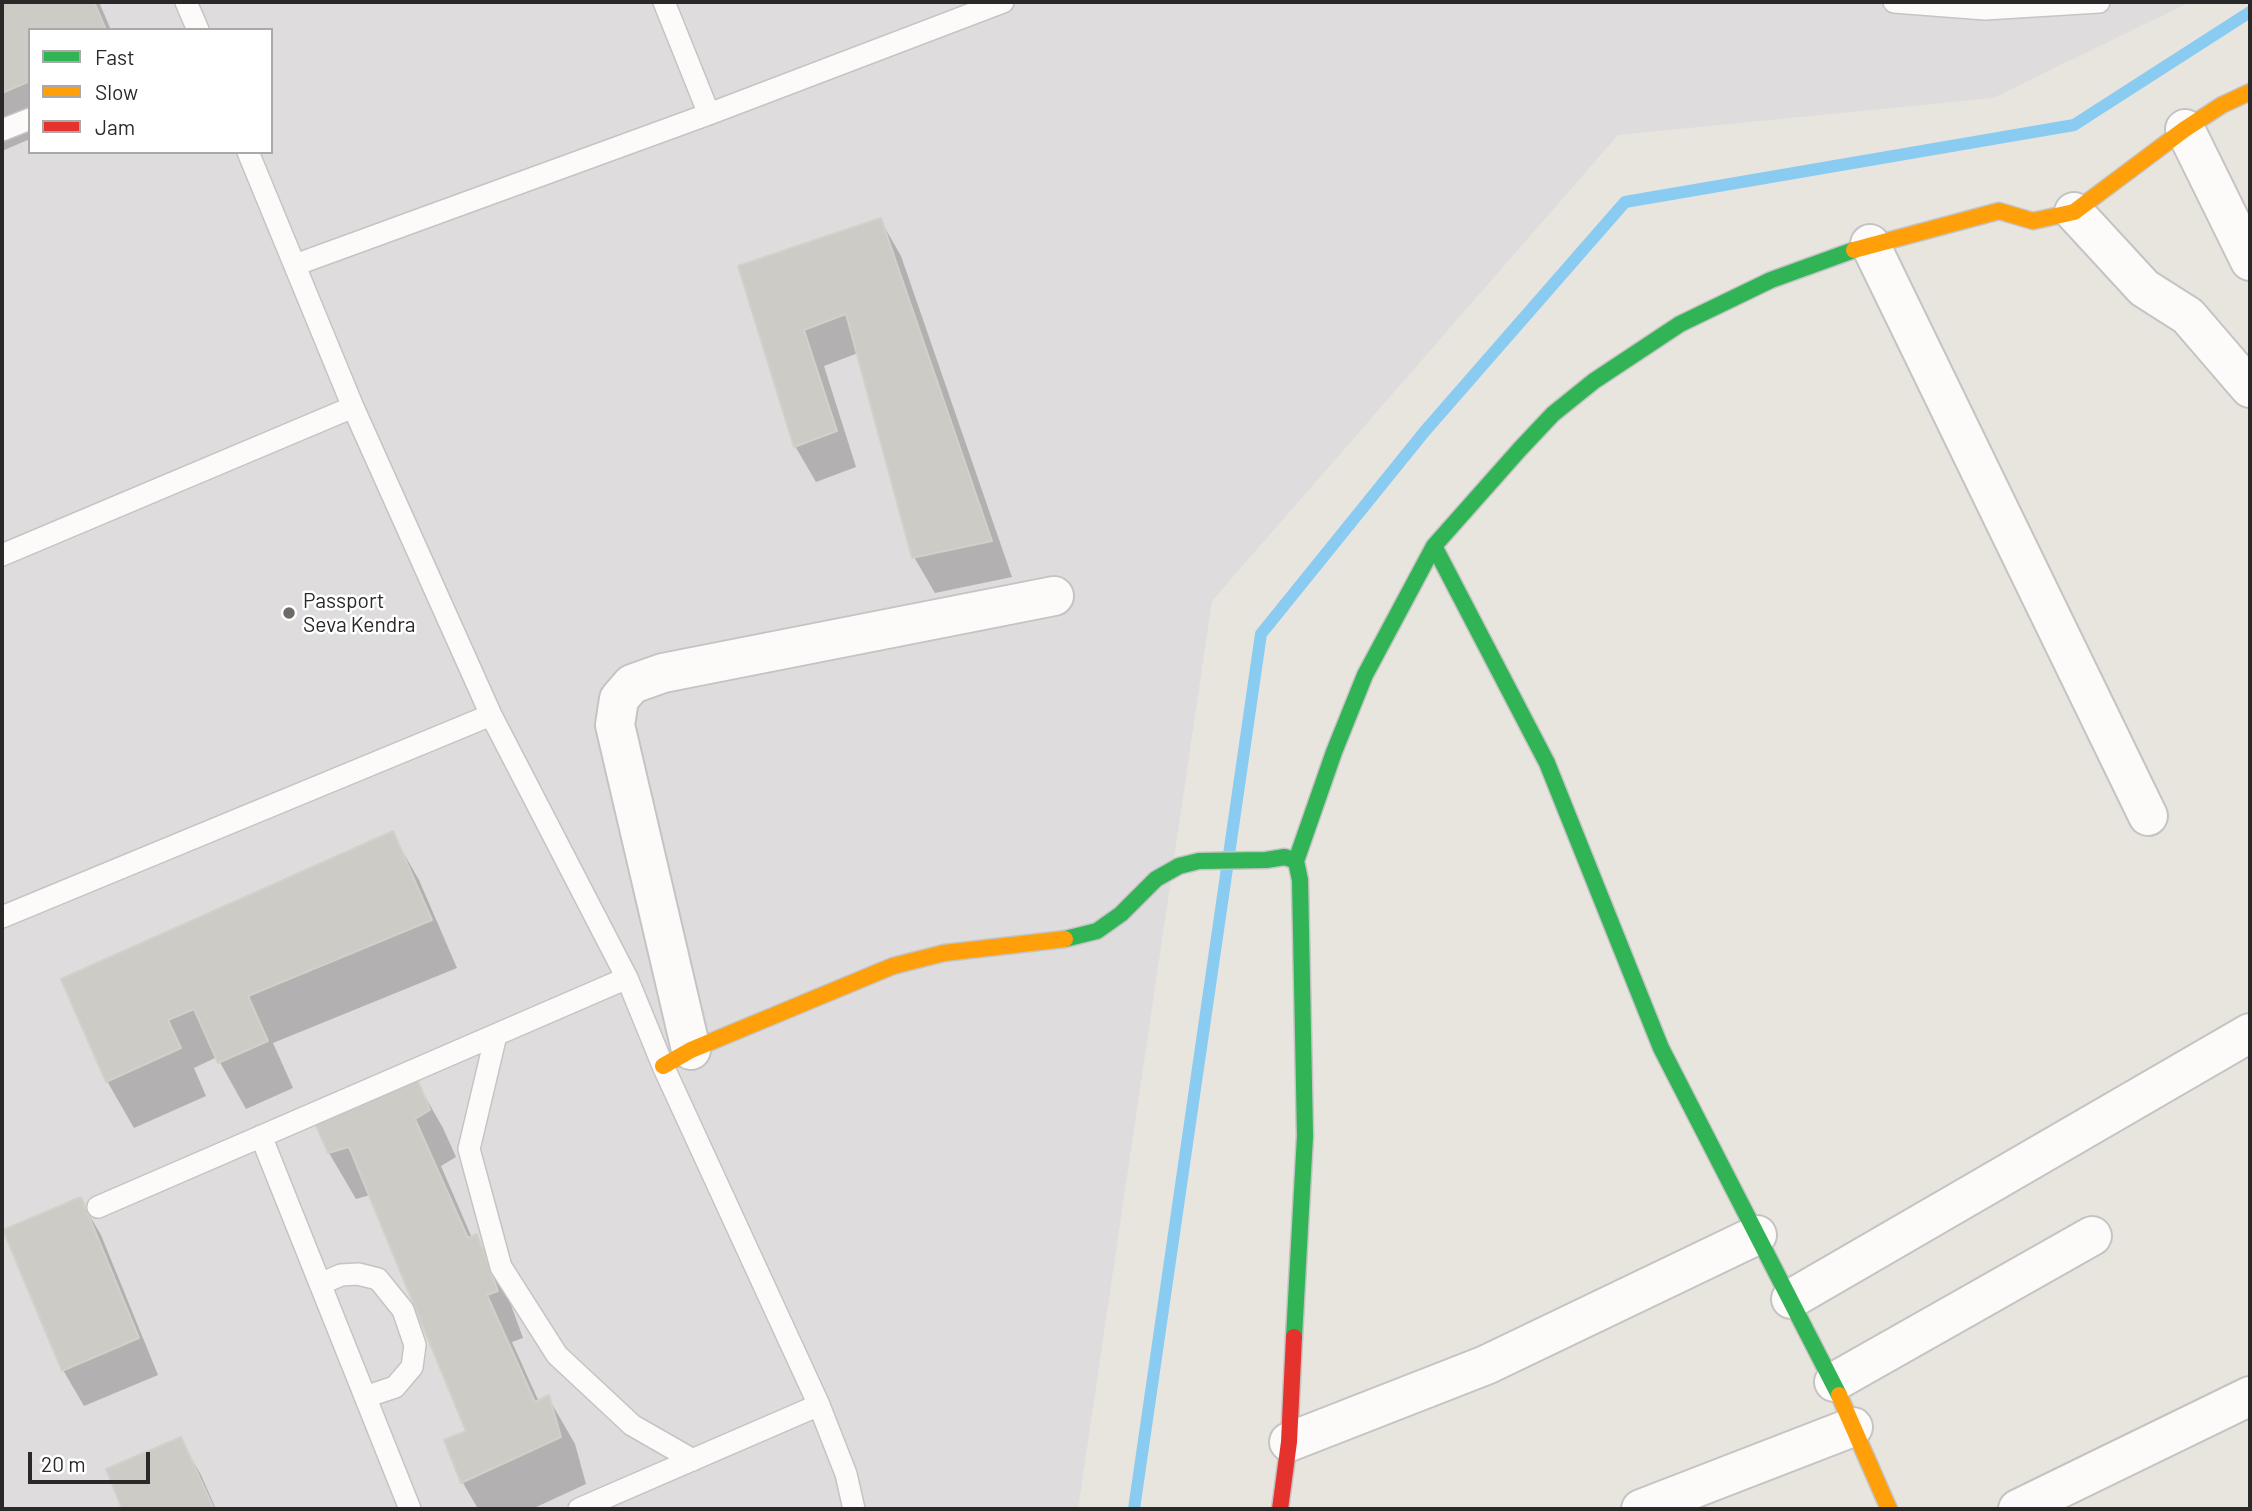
<!DOCTYPE html>
<html>
<head>
<meta charset="utf-8">
<style>
	body { margin:0 }
	#map { position:relative; width:2252px; height:1511px; overflow:hidden; background:#e8e5de; font-family:Barlow,sans-serif }
	canvas { display:block }
	.frame { position:absolute; inset:0; border:4px solid #292929; pointer-events:none }
	.legend { position:absolute; left:28px; top:28px; width:245px; height:126px; box-sizing:border-box; background:#fff; border:2px solid #a9a9a9; margin:0; padding:9px 12px; list-style:none; font-size:21px; color:#292929 }
	.legend li { display:flex; align-items:center; gap:14px; height:35px }
	.legend b { width:35px; border:2px solid #a9a9a9 }
	.scale { position:absolute; left:28px; top:1452px; width:122px; height:32px; box-sizing:border-box; border:4px solid #292929; border-top:0; padding-left:9px; font-size:21px; line-height:24px; white-space:nowrap; color:#292929; -webkit-text-stroke:5px #fff; paint-order:stroke }
</style>
</head>
<body>
<div id="map">
<canvas width="2252" height="1511"></canvas>
<div class="frame"></div>
<ul class="legend">
<li><b style="height:9px;background:#30b455"></b>Fast</li>
<li><b style="height:9px;background:#ff9f0a"></b>Slow</li>
<li><b style="height:9px;background:#e5322d"></b>Jam</li>
</ul>
<div class="scale">20 m</div>
</div>
<script>
const ctx = document.querySelector('canvas').getContext('2d');
ctx.lineJoin = 'round';
function fill(path, color) {
  ctx.fillStyle = color;
  ctx.fill(path, 'evenodd');
}
function shape(rows) {
  const path = new Path2D();
  for (const r of rows) {
    path.moveTo(r[0], r[1]);
    for (let i = 2; i < r.length; i += 2) path.lineTo(r[i], r[i + 1]);
  }
  return path;
}
function trace(path, color, width, dash) {
  ctx.strokeStyle = color;
  ctx.lineWidth = width;
  ctx.lineCap = dash ? 'butt' : 'round';
  ctx.setLineDash(dash || []);
  ctx.stroke(path);
}
function write(font, color, halo, rows, align = 'center') {
  ctx.font = font + ' Barlow,sans-serif';
  ctx.lineWidth = 5;
  ctx.setLineDash([]);
  ctx.textBaseline = 'middle';
  ctx.strokeStyle = halo;
  ctx.fillStyle = color;
  for (const [text, x, y, turn = 0] of rows) {
    ctx.save();
    ctx.translate(x, y);
    ctx.rotate((+turn || 0) * Math.PI / 180);
    ctx.textAlign = isNaN(turn) ? turn : align;
    if (halo) ctx.strokeText(text, 0, 0);
    ctx.fillText(text, 0, 0);
    ctx.restore();
  }
}
const industrial = shape([
	[2,2,2190,2,1993,98,1618,135,1212,601,1078,1509,2,1509],
	[30,30,271,30,271,152,30,152]
]);
const shadow = shape([
	[2,2,99,2,111,30,30,30,30,139,2,151],
	[881,221,901,256,1012,577,935,593,914,557,858,353,824,366,856,467,816,482,795,446,741,267],
	[392,833,419,880,457,968,273,1043,293,1088,246,1109,217,1057,194,1068,206,1096,134,1128,107,1081,63,980],
	[416,1081,443,1128,456,1157,441,1166,472,1238,476,1236,503,1283,523,1338,512,1342,539,1402,548,1397,575,1444,586,1484,532,1509,478,1509,463,1483,446,1441,468,1432,370,1195,356,1199,329,1153],
	[80,1199,101,1235,158,1375,84,1406,63,1370],
	[180,1439,201,1475,216,1509,124,1509,109,1470]
]);
const stream = shape([
	[1134,1509,1261,634,1425,431,1625,202,2074,125,2250,12]
]);
const building = shape([
	[2,2,94,2,106,30,30,30,30,81,2,93,2,2],
	[881,218,992,541,912,558,846,314,804,330,837,431,794,447,738,266,881,218],
	[393,831,432,920,248,996,268,1041,218,1063,194,1009,168,1020,181,1048,106,1082,61,979,393,831],
	[417,1079,430,1110,415,1119,468,1238,477,1234,498,1291,487,1295,535,1402,549,1395,561,1437,461,1483,444,1440,466,1431,349,1147,328,1153,314,1121,417,1079],
	[81,1197,139,1338,62,1371,3,1230,81,1197],
	[181,1437,214,1509,122,1509,106,1469,181,1437]
]);
const lane = shape([
	[186,2,198,30],
	[664,2,709,114],
	[1894,2,1985,9,2099,2],
	[2,130,30,119],
	[248,152,353,407,491,715,627,978,663,1066,819,1405,846,1474,854,1509],
	[295,265,709,114,1003,2],
	[2,555,353,407],
	[2,917,491,715],
	[496,1035,469,1149,501,1267,557,1355,632,1425,693,1460],
	[261,1136,410,1509],
	[98,1207,627,978],
	[320,1284,341,1275,358,1274,378,1279,403,1310,415,1345,412,1367,395,1387,365,1397],
	[579,1509,819,1405]
]);
const street = shape([
	[2185,129,2250,261],
	[2074,212,2144,288,2188,316,2250,388],
	[1870,244,2148,816],
	[691,1050,615,725,619,699,632,684,663,673,1054,596],
	[1791,1299,2250,1033],
	[1834,1382,2092,1236],
	[1289,1442,1486,1365,1757,1235],
	[1641,1509,1853,1427],
	[2018,1509,2250,1396]
]);
const fast = shape([
	[1434,546,1547,763,1661,1048,1839,1395],
	[1296,861,1334,752,1365,675,1434,546,1520,449,1553,414,1594,381,1680,324,1771,280,1854,250],
	[1065,939,1097,931,1121,914,1156,879,1179,866,1199,861,1266,860,1285,857,1296,861,1300,880,1305,1136,1294,1337]
]);
const slow = shape([
	[1854,250,1999,211,2033,221,2074,212,2185,129,2222,105,2250,92],
	[663,1066,691,1050,893,966,944,953,1065,939],
	[1839,1395,1889,1509]
]);
const jam = shape([
	[1280,1509,1289,1442,1294,1337]
]);
const markers = [
	[289,613,7,"#6c6b68"]
];
const poiNames = [
	["Passport",303,601],
	["Seva Kendra",303,625]
];
fill(industrial, '#dfdcdd');
fill(shadow, '#0003');
trace(stream, '#8acbf1', 12);
fill(building, '#cdcbc5');
trace(building, '#d3d0ca', 2);
trace(lane, '#c5c4c4', 24);
trace(street, '#c5c4c4', 42);
trace(fast, '#c5c4c4', 19);
trace(slow, '#c5c4c4', 19);
trace(jam, '#c5c4c4', 19);
trace(lane, '#fcfbfa', 21);
trace(street, '#fcfbfa', 38);
trace(fast, '#30b455', 16);
trace(slow, '#ff9f0a', 16);
trace(jam, '#e5322d', 16);
for (const [x, y, r, color] of markers) {
  const dot = new Path2D();
  dot.arc(x, y, r, 0, 2 * Math.PI);
  ctx.fillStyle = color;
  ctx.fill(dot);
  trace(dot, '#fff', 2.5);
}
write('21px', '#292929', '#fff', poiNames, 'left');
</script>
</body>
</html>
